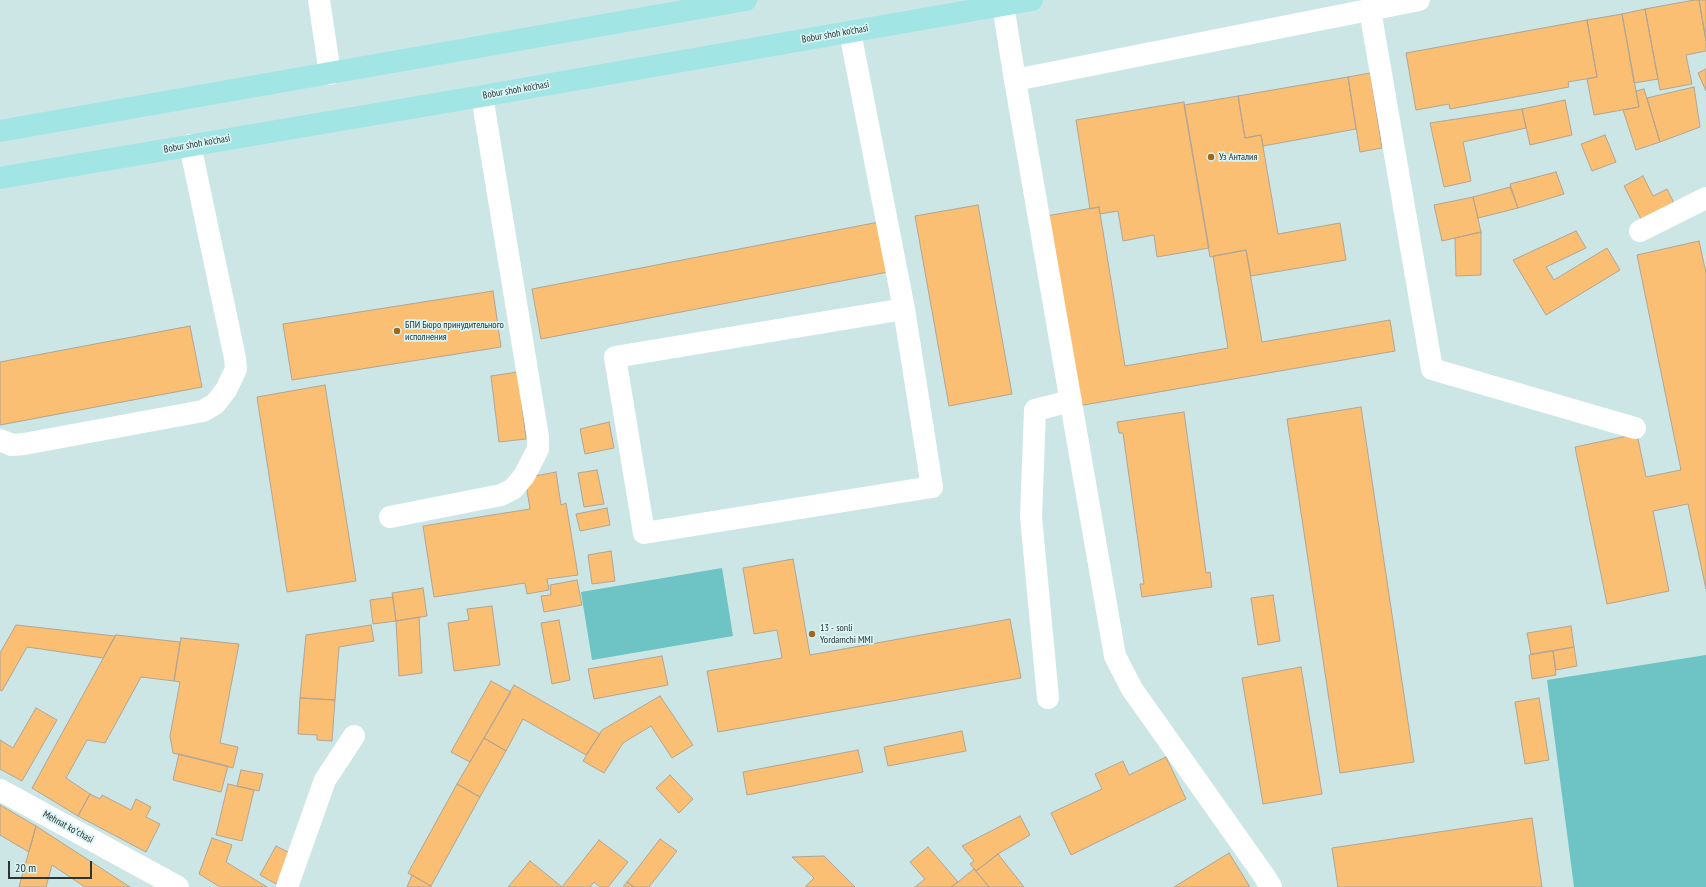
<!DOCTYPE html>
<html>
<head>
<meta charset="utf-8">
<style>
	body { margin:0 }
	#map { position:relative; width:1706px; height:887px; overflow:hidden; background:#cce6e6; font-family:"PT Sans Narrow",sans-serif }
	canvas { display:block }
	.scale { position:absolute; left:8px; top:861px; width:84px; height:18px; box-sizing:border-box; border:2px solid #2b3535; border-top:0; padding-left:5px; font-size:12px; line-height:14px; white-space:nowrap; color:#2b3535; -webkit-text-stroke:3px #d9f4f4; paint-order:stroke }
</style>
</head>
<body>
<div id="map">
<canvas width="1706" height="887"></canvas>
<div class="scale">20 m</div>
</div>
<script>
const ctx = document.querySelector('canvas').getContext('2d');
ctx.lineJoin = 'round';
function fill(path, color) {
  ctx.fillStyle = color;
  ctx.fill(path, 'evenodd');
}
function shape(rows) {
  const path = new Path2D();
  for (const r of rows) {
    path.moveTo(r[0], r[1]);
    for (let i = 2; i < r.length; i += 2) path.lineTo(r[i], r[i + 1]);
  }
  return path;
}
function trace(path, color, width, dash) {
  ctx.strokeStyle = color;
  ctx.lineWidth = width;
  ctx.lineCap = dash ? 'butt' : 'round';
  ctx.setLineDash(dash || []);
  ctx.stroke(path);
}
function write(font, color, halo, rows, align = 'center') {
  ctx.font = font + ' "PT Sans Narrow",sans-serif';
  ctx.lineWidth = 3.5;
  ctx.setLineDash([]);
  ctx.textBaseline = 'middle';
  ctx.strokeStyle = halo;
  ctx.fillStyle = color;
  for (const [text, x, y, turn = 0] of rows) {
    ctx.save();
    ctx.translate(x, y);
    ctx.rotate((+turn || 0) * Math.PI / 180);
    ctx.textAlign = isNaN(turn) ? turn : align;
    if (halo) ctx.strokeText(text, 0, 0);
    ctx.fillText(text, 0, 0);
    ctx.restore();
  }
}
const green = shape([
	[722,568,733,636,592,660,581,592],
	[1706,655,1706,887,1574,887,1547,680]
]);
const building = shape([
	[1694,0,1699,0,1706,41,1706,51,1686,55,1692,84,1660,90,1645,9,1694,0],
	[1699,0,1706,0,1706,41,1699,0],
	[1645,9,1658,79,1634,83,1622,14,1645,9],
	[1622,14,1639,107,1594,115,1587,79,1597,77,1587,20,1622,14],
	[1587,20,1597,77,1568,82,1569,87,1450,109,1449,104,1416,110,1406,53,1587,20],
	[1706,69,1706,91,1698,73,1706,69],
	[1370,73,1382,148,1360,152,1348,77,1370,73],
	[1348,77,1356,129,1263,146,1261,135,1245,138,1238,96,1348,77],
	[1694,87,1700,127,1660,142,1647,98,1694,87],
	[1644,89,1660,142,1636,150,1623,110,1639,107,1636,91,1644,89],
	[1238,96,1245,138,1261,135,1278,234,1340,223,1346,260,1251,276,1246,250,1210,257,1184,105,1238,96],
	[1565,100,1572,135,1530,145,1522,109,1565,100],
	[1184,102,1209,248,1157,257,1154,235,1123,241,1118,211,1100,214,1099,207,1090,209,1076,120,1184,102],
	[1522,109,1526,128,1463,142,1471,181,1444,187,1430,123,1522,109],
	[1605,135,1616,162,1592,171,1581,144,1605,135],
	[1556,172,1564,194,1518,208,1510,184,1556,172],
	[1643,176,1653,196,1667,189,1674,203,1641,219,1624,186,1643,176],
	[1510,187,1518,208,1478,218,1473,197,1510,187],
	[1473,197,1481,232,1442,241,1434,205,1473,197],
	[978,205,1012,394,949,406,915,216,978,205],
	[1099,207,1125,366,1228,348,1213,256,1246,250,1262,342,1390,320,1395,351,1078,406,1046,216,1099,207],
	[879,222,888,272,541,339,532,289,879,222],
	[1576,231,1586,248,1546,267,1554,280,1607,248,1620,270,1546,315,1513,260,1576,231],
	[1481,232,1481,275,1456,276,1455,238,1481,232],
	[1699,241,1706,273,1706,589,1688,504,1653,511,1669,591,1607,604,1575,447,1637,434,1646,477,1681,470,1637,255,1699,241],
	[493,291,501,347,292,380,283,324,493,291],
	[190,326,202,387,0,425,0,362,190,326],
	[518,372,526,439,499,442,491,376,518,372],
	[325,385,356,581,287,592,257,397,325,385],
	[1361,407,1414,762,1340,773,1287,419,1361,407],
	[1184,412,1206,573,1210,572,1212,587,1142,597,1140,584,1144,584,1123,433,1119,433,1117,422,1184,412],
	[609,422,614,448,585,454,580,429,609,422],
	[597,470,604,504,584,507,578,473,597,470],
	[556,472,561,505,566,503,578,575,547,579,549,590,527,594,525,583,434,597,423,526,530,509,525,478,556,472],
	[607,508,610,525,580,531,576,514,607,508],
	[611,551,615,581,592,584,588,555,611,551],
	[793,559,810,655,1010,619,1021,678,718,732,707,671,782,658,777,630,754,634,743,568,793,559],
	[577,580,582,605,544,612,541,596,551,595,550,585,577,580],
	[423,588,427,616,396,621,392,593,423,588],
	[1273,595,1280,641,1258,645,1251,598,1273,595],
	[393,597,396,621,373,624,370,600,393,597],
	[492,606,500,665,454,671,448,623,469,620,467,609,492,606],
	[419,617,422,673,399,676,396,621,419,617],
	[559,620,570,680,552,684,541,623,559,620],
	[16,625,115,636,103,658,27,647,2,691,0,690,0,653,16,625],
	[371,625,374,641,339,647,335,700,300,698,306,635,371,625],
	[1571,626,1574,647,1531,654,1527,633,1571,626],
	[116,635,180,642,174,681,141,677,105,743,87,740,66,778,90,794,78,816,32,788,116,635],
	[181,638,239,644,220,743,238,747,233,768,173,753,170,736,180,682,174,681,181,638],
	[1574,647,1577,666,1556,670,1553,651,1574,647],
	[1553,651,1556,675,1532,679,1529,655,1553,651],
	[662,656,668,685,594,699,588,669,662,656],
	[1301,667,1322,794,1263,804,1242,678,1301,667],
	[491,681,511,692,470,762,451,752,491,681],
	[514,685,600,734,586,755,523,719,506,751,484,738,514,685],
	[660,696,693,745,672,758,651,726,623,743,604,773,583,761,602,730,660,696],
	[300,698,335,700,332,741,317,740,317,735,298,734,300,698],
	[1539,698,1549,760,1525,764,1515,702,1539,698],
	[36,708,57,720,22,781,0,769,0,740,13,748,36,708],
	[962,731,966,751,888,766,884,747,962,731],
	[484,738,506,751,480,797,457,784,484,738],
	[858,750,863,772,747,795,743,772,858,750],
	[179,754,228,766,221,792,173,780,179,754],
	[1166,757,1186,799,1071,855,1051,813,1102,789,1095,774,1123,761,1129,775,1166,757],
	[241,770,263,774,259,791,237,786,241,770],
	[670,775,693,799,679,813,656,788,670,775],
	[228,784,254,790,242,841,216,835,228,784],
	[457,784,480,797,431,886,408,873,457,784],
	[90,794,100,799,102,795,131,810,136,799,151,807,146,817,160,824,146,852,78,816,90,794],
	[0,805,36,826,29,852,0,835,0,805],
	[1020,816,1030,835,998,854,976,871,970,864,974,861,962,846,1020,816],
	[1532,818,1542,887,1338,887,1332,848,1532,818],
	[36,826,130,887,85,887,52,865,46,887,19,887,36,826],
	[212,838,232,845,226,862,267,887,220,887,199,874,212,838],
	[660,839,677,851,649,887,634,887,627,882,660,839],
	[599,840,628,862,608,887,600,887,594,882,590,887,562,887,599,840],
	[276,846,292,854,276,884,260,875,276,846],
	[928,847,958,882,951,887,915,887,925,879,910,862,928,847],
	[1229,853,1250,887,1174,887,1229,853],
	[998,854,1024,887,989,887,976,871,998,854],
	[824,856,855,887,805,887,814,878,792,857,824,856],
	[530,861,562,887,508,887,530,861],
	[974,869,989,887,951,887,958,882,974,869],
	[412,875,431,886,431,887,407,887,412,875],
	[627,882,634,887,623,887,627,882]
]);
const minor = shape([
	[319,0,330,74],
	[1003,5,1015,80,1115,656,1132,689,1265,877,1271,887],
	[1370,10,1432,369,1635,428],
	[850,32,904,309],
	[1015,80,1419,0],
	[1640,231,1706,198],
	[904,309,932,487,644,533,615,357,904,309],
	[0,440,12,445,24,444,203,411,215,404,226,390,236,369,235,358,190,145],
	[390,517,501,495,513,489,524,476,538,449,538,437,482,96],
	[1048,698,1031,517,1035,410,1071,401],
	[0,790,178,887],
	[287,887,325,780,354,736]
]);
const major = shape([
	[0,131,746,0],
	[0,178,482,96,1032,0]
]);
const markers = [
	[1211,157,4,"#9b6a1e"],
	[397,331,4,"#9b6a1e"],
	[812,634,4,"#9b6a1e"]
];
const streetNames = [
	["Bobur shoh ko'chasi",835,34,-10],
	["Bobur shoh ko'chasi",516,90,-10],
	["Bobur shoh ko'chasi",197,144,-10],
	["Mehnat koʻchasi",68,827,29]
];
const poiNames = [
	["Уз Анталия",1219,157],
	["БПИ Бюро принудительного",405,325],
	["исполнения",405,337],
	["13 - sonli",820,628],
	["Yordamchi MMI",820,640]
];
fill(green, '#6ec3c4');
fill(building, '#fabf72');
trace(building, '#b2a494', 1);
trace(minor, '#fff', 22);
trace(major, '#a2e5e5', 22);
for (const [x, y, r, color] of markers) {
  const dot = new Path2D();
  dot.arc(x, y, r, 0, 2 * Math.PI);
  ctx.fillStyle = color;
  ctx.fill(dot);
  trace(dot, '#d9f4f4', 1.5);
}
write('10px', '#2b3535', '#d9f4f4', streetNames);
write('10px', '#2b3535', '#d9f4f4', poiNames, 'left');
</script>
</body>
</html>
